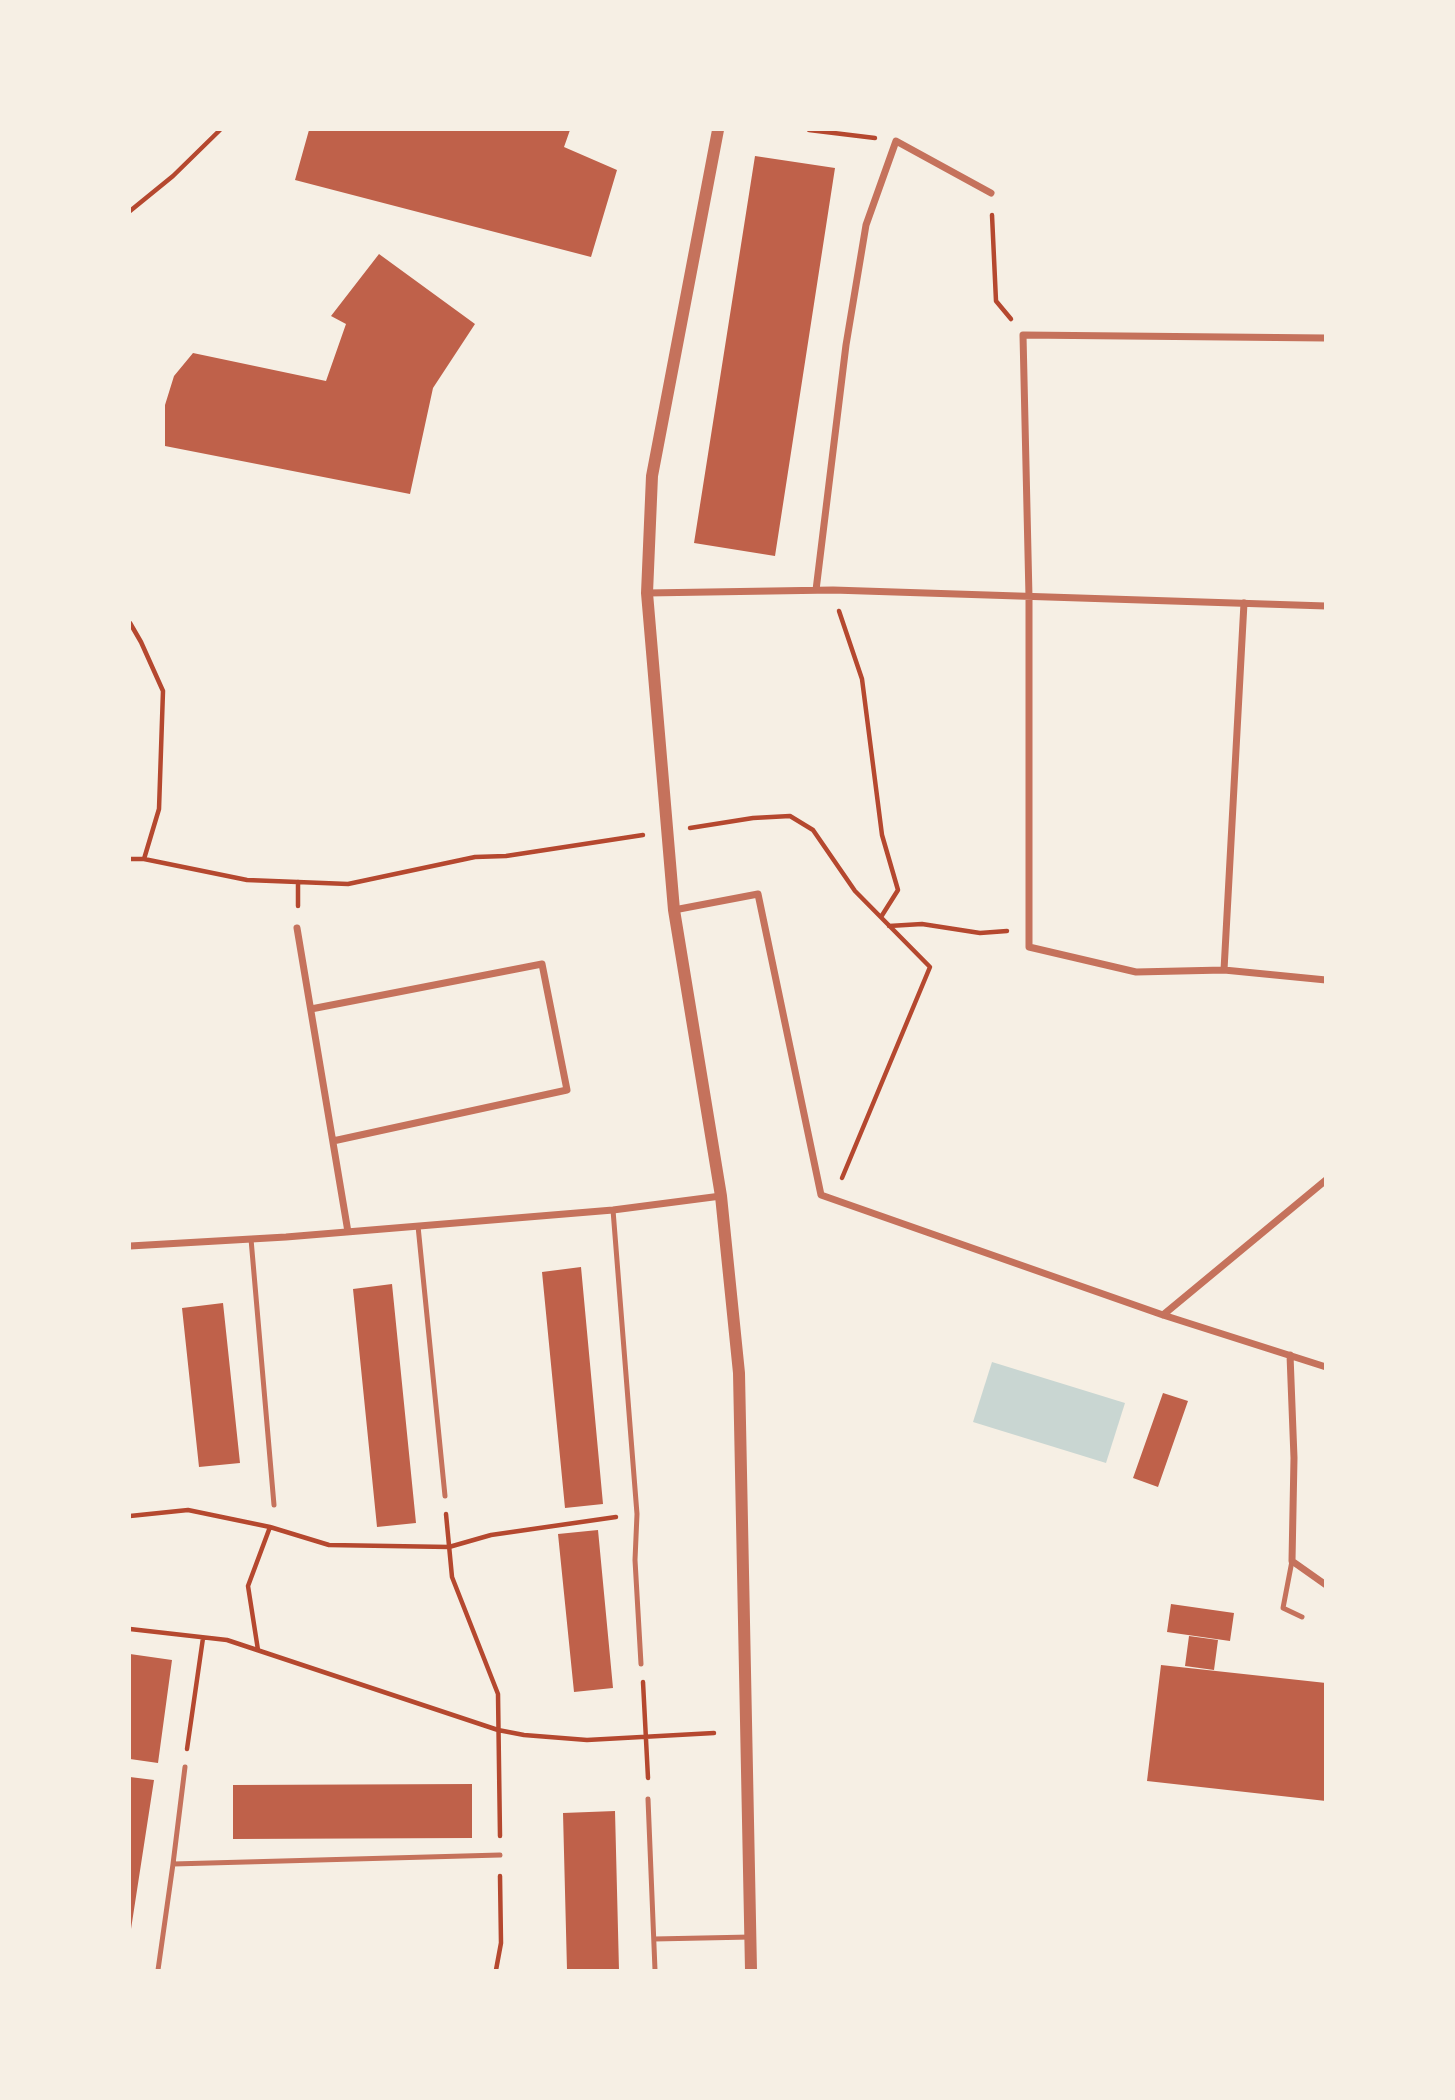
<!DOCTYPE html>
<html>
<head>
<meta charset="utf-8">
<style>
	body { margin:0 }
	#map { position:relative; width:1455px; height:2100px; overflow:hidden; background:#f6efe4; font-family:"DejaVu Sans",sans-serif }
	canvas { display:block }
	.frame { position:absolute; inset:0; border:131px solid #f6efe4; pointer-events:none }
</style>
</head>
<body>
<div id="map">
<canvas width="1455" height="2100"></canvas>
<div class="frame"></div>
</div>
<script>
const ctx = document.querySelector('canvas').getContext('2d');
ctx.lineJoin = 'round';
function fill(path, color) {
  ctx.fillStyle = color;
  ctx.fill(path, 'evenodd');
}
function shape(rows) {
  const path = new Path2D();
  for (const r of rows) {
    path.moveTo(r[0], r[1]);
    for (let i = 2; i < r.length; i += 2) path.lineTo(r[i], r[i + 1]);
  }
  return path;
}
function trace(path, color, width, dash) {
  ctx.strokeStyle = color;
  ctx.lineWidth = width;
  ctx.lineCap = dash ? 'butt' : 'round';
  ctx.setLineDash(dash || []);
  ctx.stroke(path);
}
const water = shape([
	[992,1362,1125,1403,1106,1463,973,1422]
]);
const building = shape([
	[309,130,570,130,564,147,617,170,591,257,295,180],
	[755,156,835,168,775,556,694,543],
	[379,254,475,324,433,388,410,494,165,446,165,405,174,376,193,353,326,381,346,324,331,316],
	[581,1267,603,1504,565,1508,542,1272],
	[392,1284,416,1523,377,1527,353,1289],
	[223,1303,240,1463,199,1467,182,1308],
	[1163,1393,1188,1401,1158,1487,1133,1478],
	[598,1530,613,1688,574,1692,558,1534],
	[1171,1604,1234,1613,1230,1641,1167,1632],
	[1189,1636,1218,1640,1214,1670,1185,1666],
	[130,1654,172,1660,158,1763,130,1759],
	[1161,1665,1326,1683,1326,1801,1147,1781],
	[130,1777,154,1780,131,1929,130,1929],
	[472,1784,472,1838,233,1839,233,1785],
	[615,1811,619,1970,567,1970,563,1813]
]);
const path = shape([
	[809,130,875,138],
	[130,211,173,176,220,130],
	[992,215,996,301,1011,319],
	[839,611,862,679,882,835,898,890,881,917],
	[130,623,141,642,163,691,159,809,144,859],
	[690,828,753,818,790,816,813,830,855,891,930,967,842,1178],
	[130,859,144,859,247,880,348,884,475,857,506,856,643,835],
	[298,906,298,882],
	[889,926,922,924,980,933,1007,931],
	[446,1514,452,1577,498,1694,500,1836],
	[130,1516,188,1510,270,1527,329,1545,449,1547,491,1535,616,1517],
	[130,1629,227,1640,498,1730,524,1735,587,1740,714,1733],
	[258,1650,248,1586,270,1527],
	[643,1682,648,1778],
	[187,1749,203,1638],
	[496,1970,501,1943,500,1876]
]);
const service = shape([
	[613,1210,637,1514,635,1560,641,1664],
	[418,1226,445,1496],
	[251,1239,274,1505],
	[1292,1561,1283,1608,1302,1617],
	[648,1799,655,1970],
	[173,1864,185,1767],
	[654,1939,751,1937],
	[158,1970,173,1864,500,1855]
]);
const minor = shape([
	[816,590,846,345,866,225,896,141,991,193],
	[647,593,833,590,1326,606],
	[1244,603,1224,970,1136,972,1029,947,1029,597,1023,335,1326,338],
	[674,910,758,894,821,1195,1163,1315,1326,1367],
	[297,928,348,1232],
	[1224,970,1326,980],
	[311,1009,542,964,567,1090,333,1141],
	[130,1246,286,1237,613,1210,721,1196],
	[1163,1315,1326,1180],
	[1290,1355,1294,1458,1292,1561,1326,1585]
]);
const tertiary = shape([
	[718,130,652,476,647,593,674,910,721,1196,739,1373,751,1970]
]);
fill(water, '#c9d6d2');
fill(building, '#bf614a');
trace(path, '#b5482f', 4.5);
trace(service, '#c5725c', 5);
trace(minor, '#c5725c', 7);
trace(tertiary, '#c5725c', 12);
</script>
</body>
</html>
